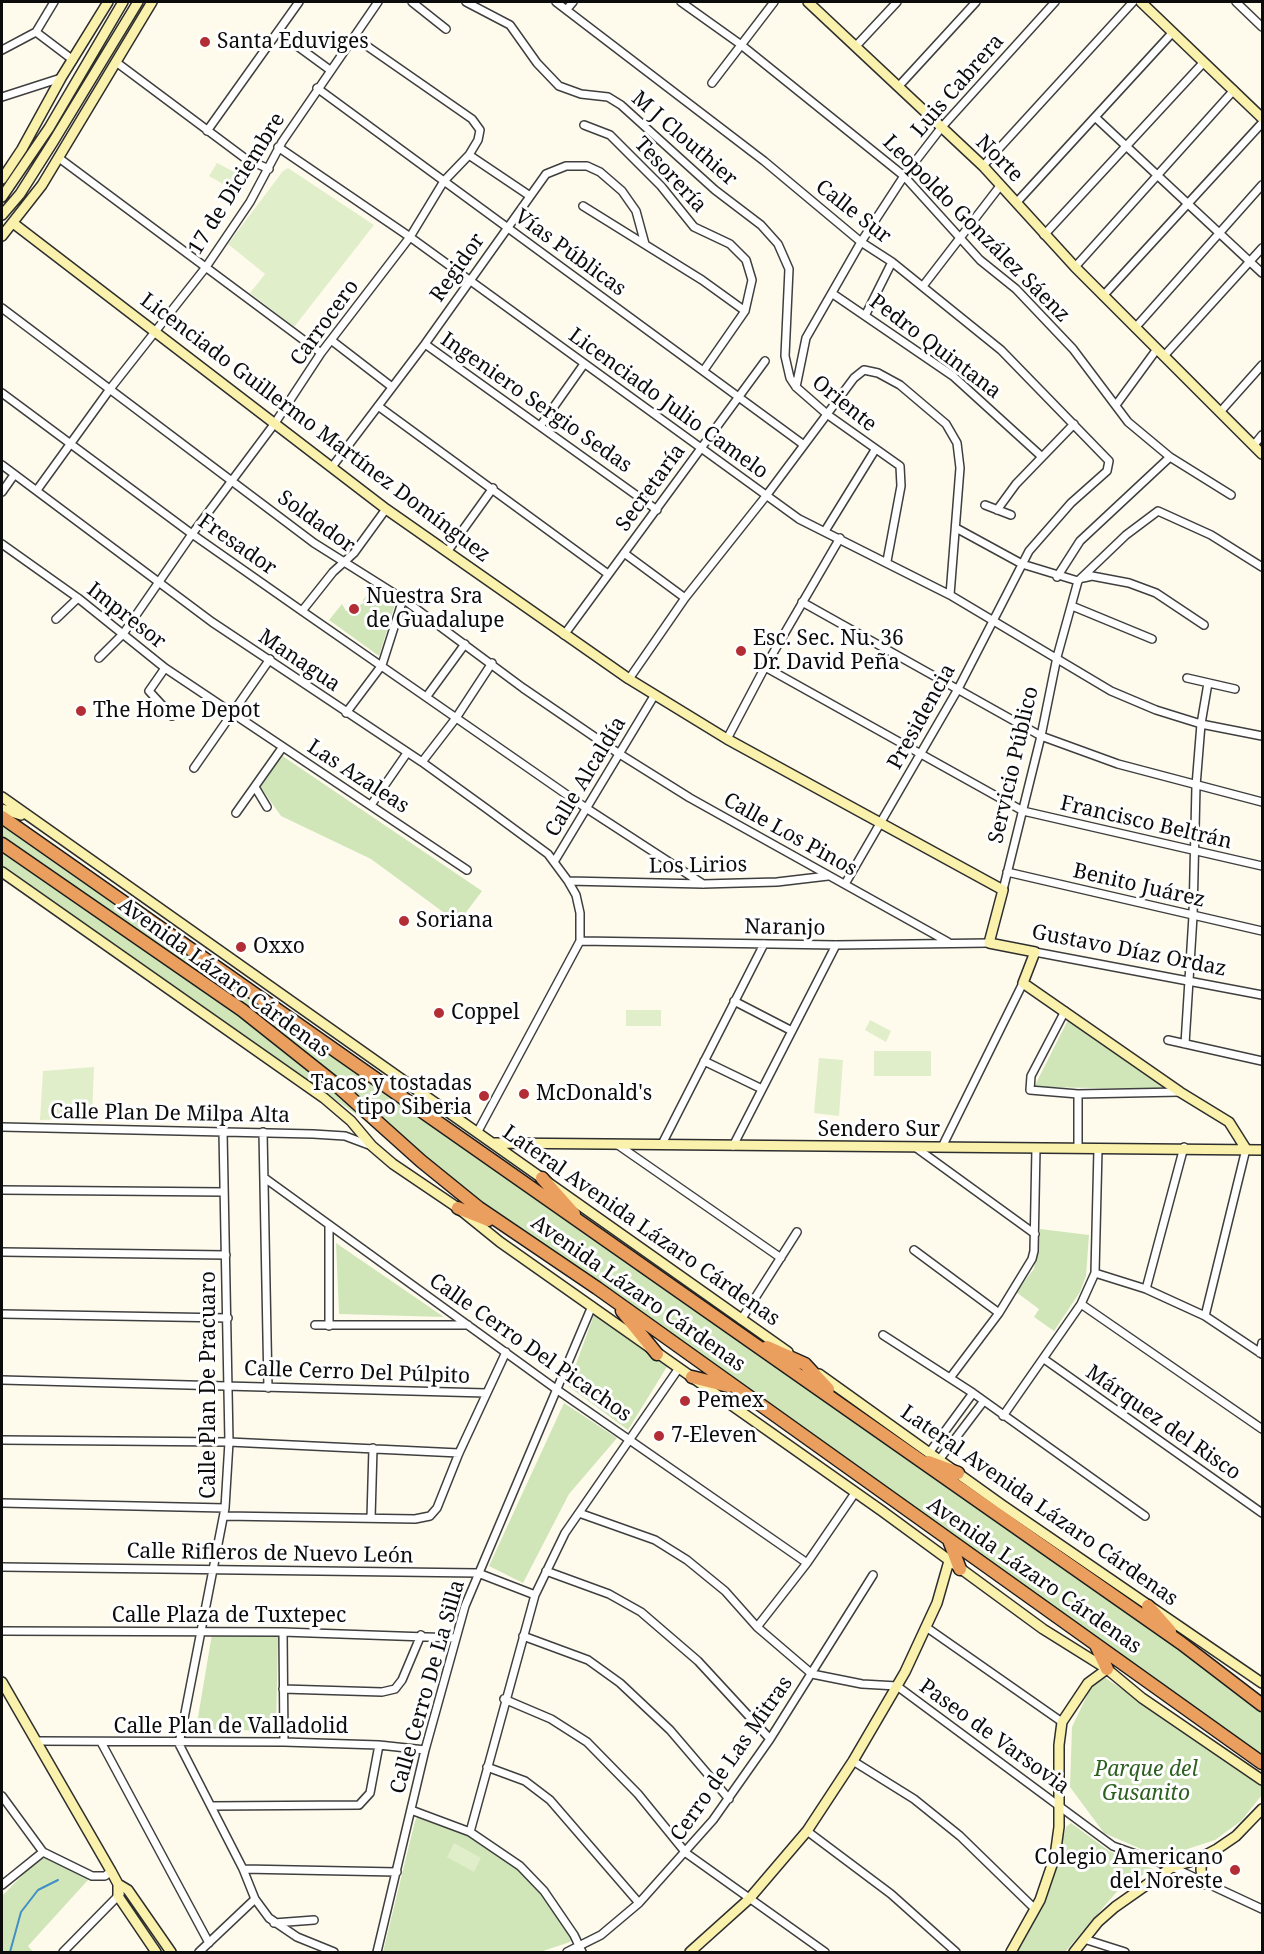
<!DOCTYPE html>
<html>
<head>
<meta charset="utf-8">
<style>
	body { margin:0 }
	#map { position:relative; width:1264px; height:1954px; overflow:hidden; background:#fefbed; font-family:"Noto Serif",serif }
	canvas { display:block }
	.frame { position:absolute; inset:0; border:3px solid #0c0c0c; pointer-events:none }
</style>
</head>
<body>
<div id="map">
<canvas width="1264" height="1954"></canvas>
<div class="frame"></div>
</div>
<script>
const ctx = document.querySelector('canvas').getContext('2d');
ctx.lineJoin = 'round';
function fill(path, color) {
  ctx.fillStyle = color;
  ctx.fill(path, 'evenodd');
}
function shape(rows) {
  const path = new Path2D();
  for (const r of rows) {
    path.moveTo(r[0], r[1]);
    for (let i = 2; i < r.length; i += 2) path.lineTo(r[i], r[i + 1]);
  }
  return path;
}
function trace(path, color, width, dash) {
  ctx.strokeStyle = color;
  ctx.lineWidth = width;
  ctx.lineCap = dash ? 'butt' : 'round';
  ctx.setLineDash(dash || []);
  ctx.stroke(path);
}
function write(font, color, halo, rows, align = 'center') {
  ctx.font = font + ' "Noto Serif",serif';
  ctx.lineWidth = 6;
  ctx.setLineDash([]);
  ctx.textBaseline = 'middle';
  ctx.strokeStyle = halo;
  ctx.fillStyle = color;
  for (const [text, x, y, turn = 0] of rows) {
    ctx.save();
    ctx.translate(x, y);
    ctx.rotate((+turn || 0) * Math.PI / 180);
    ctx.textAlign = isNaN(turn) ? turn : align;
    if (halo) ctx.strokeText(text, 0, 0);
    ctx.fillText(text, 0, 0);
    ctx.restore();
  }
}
const green = shape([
	[374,586,396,601,379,656,329,620,342,604,346,611,364,603,363,600],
	[281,755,482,891,458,923,371,859,281,816,259,785],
	[2,813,1262,1707,1262,1758,253,1041,2,867],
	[1068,1020,1166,1089,1034,1087],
	[1040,1229,1089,1235,1086,1276,1080,1292,1054,1331,1034,1317,1039,1309,1016,1292,1034,1269],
	[336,1243,444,1317,339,1314],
	[595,1312,668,1365,628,1430,568,1386],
	[564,1403,617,1438,569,1494,523,1583,489,1566],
	[212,1634,278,1635,276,1731,196,1729],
	[1101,1675,1262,1783,1262,1795,1241,1821,1215,1840,1172,1854,1141,1849,1104,1833,1070,1787,1072,1727,1092,1685],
	[418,1816,470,1834,508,1859,546,1895,572,1938,570,1942,540,1952,383,1952,415,1821],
	[1071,1823,1109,1851,1153,1869,1120,1888,1065,1952,1014,1952,1033,1924,1055,1871,1066,1827],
	[45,1852,82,1872,88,1880,28,1946,33,1952,2,1952,2,1896]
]);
const pitch = shape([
	[217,163,244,177,235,191,209,176],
	[288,168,374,225,294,327,250,293,265,274,228,244,283,171],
	[626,1010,661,1010,661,1026,626,1026],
	[870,1020,891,1031,886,1042,865,1030],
	[874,1051,931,1051,931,1076,874,1076],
	[819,1058,843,1060,839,1116,814,1113],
	[94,1067,92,1118,40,1120,43,1071],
	[454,1843,481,1858,474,1872,447,1857]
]);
const stream = shape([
	[10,1952,21,1912,38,1890,58,1880]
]);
const street = shape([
	[412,2,446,29],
	[466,2,510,25,537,63,559,86,581,94,608,97,621,105,715,190,761,225,778,244,789,269,785,356,790,378,796,387,828,415,900,466,901,486,887,561],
	[556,2,764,161,861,242,892,262,1001,350,1109,461,1107,471,1071,503,1029,551,958,689,845,884],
	[681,2,740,44,904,176,980,260,1016,289,1073,349,1128,422,1170,457,1231,495],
	[1236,2,1262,27],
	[567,9,573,2],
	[36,32,54,2],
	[278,32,330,70],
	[856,46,897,2],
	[2,50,36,32,73,60],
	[116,62,246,159,269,169],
	[712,83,774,2],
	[898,87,976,2],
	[317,88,804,445],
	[2,97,61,78],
	[1095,117,1262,273],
	[584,125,610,135,661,186,694,227,730,244,746,260,752,280,745,311,704,370],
	[207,131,299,2],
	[278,147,410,237,799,519,950,595,1111,691,1156,710,1201,724,1262,736],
	[469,155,530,196],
	[59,158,321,353],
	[983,166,1133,2],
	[1017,202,1173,32],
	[583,206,702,280,745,311],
	[1044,235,1204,62],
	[1075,267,1234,90],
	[923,286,1000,186],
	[833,294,953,376,1041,456],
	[1103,296,1262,123],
	[2,308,314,543,403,599,523,688,618,753,690,798,948,942],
	[866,314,892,262],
	[1135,328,1262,185],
	[331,340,392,387],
	[425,344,657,510],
	[1164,356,1262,248],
	[796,387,806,338,861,242,904,176,941,128,1055,2],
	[2,393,192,534,302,611,586,808,703,884],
	[1116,405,1157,349],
	[378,406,608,574],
	[1221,411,1262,365],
	[541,425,584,364],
	[1254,445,1262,435],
	[2,465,212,622,422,762,487,809,548,854,568,881,576,895,580,913,580,941,477,1133],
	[332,467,425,344,546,174,566,166,587,166,600,172,622,191,636,211,645,244],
	[37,490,110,389,206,267,250,202,282,142,378,2],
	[2,492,14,475],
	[985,505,1011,515],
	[997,510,1016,484,1074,424],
	[956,528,1022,564,1078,581,1057,657,1041,736,1003,890],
	[825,531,875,450],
	[2,544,78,598,165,668,467,870],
	[447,552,493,488],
	[624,553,685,598],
	[1057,577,1080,541,1170,457],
	[1083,578,1092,576,1129,583,1156,593,1204,625],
	[1078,581,1126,535,1158,511,1211,535,1262,567],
	[802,602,1041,736,1118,764,1262,802],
	[1072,606,1152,639],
	[302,611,333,572,354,553,386,509],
	[56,619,78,598],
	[564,635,765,361],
	[99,658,123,634,192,534,275,423,321,353,410,237,444,181,469,155,478,140,480,130,472,119,354,37],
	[765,667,1023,811,1262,866],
	[165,668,149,691,172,716],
	[1187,678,1235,689],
	[629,679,685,598,766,496,854,378,864,370,878,373,900,385,946,424,957,443,960,468,950,595],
	[427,696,465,644],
	[346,713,382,665,403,599],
	[727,739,765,667,840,538],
	[422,762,456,718,492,663],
	[194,768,270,659],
	[255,787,267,807],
	[371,805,407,753],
	[236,813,282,748],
	[554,862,654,696],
	[1007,872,1262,931],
	[568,881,703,884,777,882,828,876],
	[580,941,836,945,989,943],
	[1035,952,1262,995],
	[734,1001,792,1031],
	[1065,1011,1031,1076,1030,1090,1078,1094,1180,1092],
	[1168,1040,1262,1061],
	[1185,1044,1193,916,1196,786,1201,724,1208,683],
	[704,1061,762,1089],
	[1078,1094,1078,1148],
	[2,1127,313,1134,345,1136,369,1145],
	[223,1132,229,1442,225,1508,179,1744,243,1869,255,1899,269,1918,297,1937,334,1952],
	[263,1132,268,1388],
	[662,1144,764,944],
	[618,1145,781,1258],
	[733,1146,836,945],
	[915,1147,1035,1234],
	[942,1147,1023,983],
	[266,1179,556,1389,807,1563],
	[2,1190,224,1192],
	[329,1227,329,1326],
	[914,1250,999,1313],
	[2,1252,226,1255],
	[1095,1273,1146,1289,1205,1316,1262,1354],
	[1146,1289,1184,1147],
	[1081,1304,1262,1429],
	[2,1314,228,1318],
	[1205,1316,1246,1149],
	[741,1320,797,1232],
	[315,1325,468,1325],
	[883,1335,973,1393,1145,1516],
	[1260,1353,1262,1343],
	[1044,1359,1262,1513],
	[950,1378,999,1313,1032,1259,1034,1251,1036,1148],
	[2,1380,486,1393],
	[1003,1416,1081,1304,1095,1273,1098,1149],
	[2,1440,229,1442,459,1453],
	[929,1453,973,1393],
	[939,1460,983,1402],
	[2,1503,225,1508],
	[579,1513,655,1540,687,1560,725,1591,757,1627,812,1674,862,1684,897,1686,1113,1846,1172,1867,1262,1909],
	[224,1516,415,1519,430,1516,437,1508,459,1453,506,1352],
	[371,1518,373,1448],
	[2,1567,478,1573,535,1595],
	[546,1571,609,1594,641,1612,698,1661,770,1739],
	[757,1627,807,1563,855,1493],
	[926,1627,1062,1722],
	[2,1631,283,1632,455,1638],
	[283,1632,284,1742],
	[523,1636,588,1660,620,1683,670,1730,729,1799],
	[283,1689,382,1692,395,1689,402,1680,421,1635],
	[504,1699,551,1719,587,1742,638,1794,686,1853,825,1952],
	[37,1741,284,1742,379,1745,425,1750],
	[101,1742,209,1943],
	[853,1761,914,1799,960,1836,1035,1909],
	[487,1767,525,1781,550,1800,639,1903],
	[2,1796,43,1852],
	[211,1806,359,1805,370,1793,379,1745],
	[411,1810,470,1832,520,1866,544,1891,574,1935,582,1952],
	[807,1831,891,1894,956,1952],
	[470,1832,535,1595,565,1533,679,1368],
	[243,1869,397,1872],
	[2,1885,43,1852,92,1876,105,1876,111,1871],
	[274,1923,314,1920],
	[1084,1939,1125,1952],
	[63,1952,120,1894],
	[199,1952,255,1899],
	[377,1952,425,1750,465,1606,592,1306],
	[567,1952,601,1935,639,1903,713,1820,770,1739,873,1575]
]);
const secondary = shape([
	[808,2,983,166,1075,267,1262,454],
	[1141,2,1262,118],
	[2,179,22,149,61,78,108,2],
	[2,197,49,128,123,2],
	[2,215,20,194,53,142,138,2],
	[13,223,386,509,629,679,727,739,1003,890,989,943,1035,952,1023,983,1180,1092,1229,1122,1246,1149],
	[2,236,42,185,152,2],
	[2,797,788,1352],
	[2,809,21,815],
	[2,872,324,1098,351,1121,372,1146,393,1164,458,1208,500,1242,882,1511,1043,1629,1107,1669,1142,1698,1262,1780],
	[495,1143,1262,1150],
	[819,1374,1002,1505,1262,1683],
	[2,1682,111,1871,118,1884,118,1896,156,1952],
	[1202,1857,1201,1870,1204,1884],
	[118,1884,128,1890,171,1952],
	[690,1952,749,1899,807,1831,853,1761,905,1672,937,1603,949,1561],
	[1011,1952,1040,1900,1055,1856,1059,1827,1059,1745,1062,1722,1088,1683,1107,1669],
	[1074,1952,1098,1922,1115,1907,1172,1867,1196,1860,1217,1849,1236,1836,1262,1809]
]);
const highway = shape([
	[2,817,1181,1643,1262,1705],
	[2,844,242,1010,334,1083,421,1161,479,1208,597,1288,1262,1763],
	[542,1178,574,1214],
	[458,1208,488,1220],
	[622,1311,657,1354],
	[767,1347,805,1364,828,1389],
	[692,1377,728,1386],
	[928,1462,958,1473],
	[949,1540,960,1569],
	[1148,1606,1170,1631],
	[1096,1645,1107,1669]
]);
const markers = [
	[205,42,6,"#b32e34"],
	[354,609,6,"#b32e34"],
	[741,651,6,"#b32e34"],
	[81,711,6,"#b32e34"],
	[404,921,6,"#b32e34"],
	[241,947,6,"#b32e34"],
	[439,1013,6,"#b32e34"],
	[524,1094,6,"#b32e34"],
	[484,1096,6,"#b32e34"],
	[685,1401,6,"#b32e34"],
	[659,1436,6,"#b32e34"],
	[1235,1870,6,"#b32e34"]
];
const poiNames = [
	["Santa Eduviges",217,42],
	["Nuestra Sra",366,597],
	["de Guadalupe",366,621],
	["Esc. Sec. Nu. 36",753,639],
	["Dr. David Peña",753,663],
	["The Home Depot",93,711],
	["Soriana",416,921],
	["Oxxo",253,947],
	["Coppel",451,1013],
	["Tacos y tostadas",472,1084,"right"],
	["tipo Siberia",472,1108,"right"],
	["McDonald's",536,1094],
	["Pemex",697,1401],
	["7-Eleven",671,1436],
	["Colegio Americano",1223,1858,"right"],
	["del Noreste",1223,1882,"right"]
];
const streetNames = [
	["Luis Cabrera",958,86,-49],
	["M J Clouthier",684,139,41],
	["Norte",999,159,45],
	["Tesorería",670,175,47],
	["17 de Diciembre",237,184,-58],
	["Calle Sur",853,212,38],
	["Leopoldo González Sáenz",976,229,45],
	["Vías Públicas",570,253,36],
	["Regidor",458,268,-55],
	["Carrocero",325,323,-54],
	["Pedro Quintana",935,347,37],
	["Ingeniero Sergio Sedas",536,403,35],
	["Licenciado Julio Camelo",668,404,36],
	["Oriente",844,404,39],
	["Licenciado Guillermo Martínez Domínguez",315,428,37],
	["Secretaría",651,488,-54],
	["Soldador",316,522,36],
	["Fresador",237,545,35],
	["Impresor",126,616,38],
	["Managua",299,661,34],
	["Presidencia",922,717,-61],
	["Servicio Público",1014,765,-77],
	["Las Azaleas",358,777,33],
	["Calle Alcaldía",586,777,-59],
	["Francisco Beltrán",1146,823,13],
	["Calle Los Pinos",790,835,29],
	["Los Lirios",698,866,-1],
	["Benito Juárez",1139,886,13],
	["Naranjo",785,928,1],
	["Gustavo Díaz Ordaz",1129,951,11],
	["Avenida Lázaro Cárdenas",224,978,36],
	["Calle Plan De Milpa Alta",170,1114,1],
	["Sendero Sur",879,1130],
	["Lateral Avenida Lázaro Cárdenas",641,1226,35],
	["Avenida Lázaro Cárdenas",638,1294,35],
	["Calle Cerro Del Picachos",530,1348,35],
	["Calle Cerro Del Púlpito",357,1373,2],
	["Calle Plan De Pracuaro",209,1385,-90],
	["Márquez del Risco",1163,1423,35],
	["Lateral Avenida Lázaro Cárdenas",1039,1506,35],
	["Calle Rifleros de Nuevo León",270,1554,1],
	["Avenida Lázaro Cárdenas",1034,1576,35],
	["Calle Plaza de Tuxtepec",229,1616],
	["Calle Cerro De La Silla",428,1687,-74],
	["Calle Plan de Valladolid",231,1727],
	["Paseo de Varsovia",994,1737,36],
	["Cerro de Las Mitras",732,1759,-55]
];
const parkNames = [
	["Parque del",1146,1770],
	["Gusanito",1146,1794]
];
fill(green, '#d0e6b9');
fill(pitch, '#e1eeca');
trace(stream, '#418fc4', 2);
trace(street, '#3f3f3f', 10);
trace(secondary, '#2e2e2e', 12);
trace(highway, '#1d1d1d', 15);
trace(street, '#fff', 7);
trace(secondary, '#faf1ac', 9);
trace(highway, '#eb9f5e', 12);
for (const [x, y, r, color] of markers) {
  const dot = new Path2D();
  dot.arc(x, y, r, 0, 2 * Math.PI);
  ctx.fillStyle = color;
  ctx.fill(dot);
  trace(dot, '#fff', 2);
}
write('21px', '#0c0c0c', '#fff', poiNames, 'left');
write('21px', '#0c0c0c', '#fff', streetNames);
write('italic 21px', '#2e6021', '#fff', parkNames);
</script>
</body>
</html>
